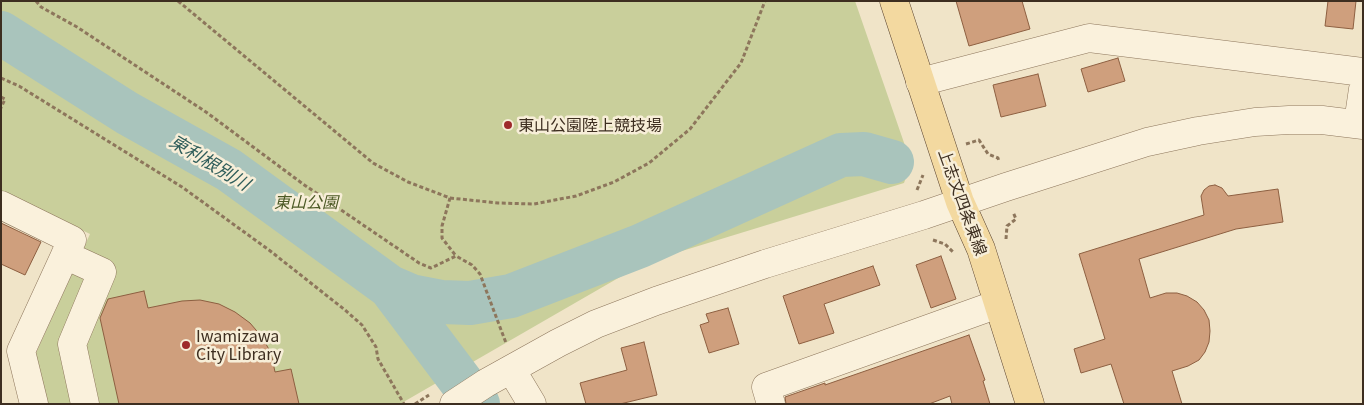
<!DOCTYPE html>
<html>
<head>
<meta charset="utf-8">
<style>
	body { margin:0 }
	#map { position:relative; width:1364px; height:405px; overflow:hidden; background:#f0e4c8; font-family:Georgia,serif }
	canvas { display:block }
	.frame { position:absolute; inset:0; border:2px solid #3d2e20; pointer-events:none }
</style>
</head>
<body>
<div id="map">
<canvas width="1364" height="405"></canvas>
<div class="frame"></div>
</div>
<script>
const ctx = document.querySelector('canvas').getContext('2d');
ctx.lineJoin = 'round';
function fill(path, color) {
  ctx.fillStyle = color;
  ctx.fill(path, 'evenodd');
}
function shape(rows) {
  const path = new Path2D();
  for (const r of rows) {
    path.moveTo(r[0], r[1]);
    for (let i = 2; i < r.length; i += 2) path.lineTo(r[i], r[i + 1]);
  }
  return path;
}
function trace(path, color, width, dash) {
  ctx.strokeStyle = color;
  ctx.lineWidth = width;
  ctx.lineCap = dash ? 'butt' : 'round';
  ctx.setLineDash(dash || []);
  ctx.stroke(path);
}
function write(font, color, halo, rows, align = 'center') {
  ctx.font = font + ' Georgia,"Noto Sans JP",serif';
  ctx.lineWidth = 5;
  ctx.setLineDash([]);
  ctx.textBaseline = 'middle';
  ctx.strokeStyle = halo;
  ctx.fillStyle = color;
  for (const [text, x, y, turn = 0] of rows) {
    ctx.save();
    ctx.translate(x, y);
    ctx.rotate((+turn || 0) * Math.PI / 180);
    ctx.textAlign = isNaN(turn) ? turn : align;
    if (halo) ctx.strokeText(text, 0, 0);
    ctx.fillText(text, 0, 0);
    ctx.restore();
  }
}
const green = shape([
	[1,1,855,1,911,163,904,183,646,262,400,404,47,404,36,353,90,234,1,191]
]);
const river = shape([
	[1,33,127,113,229,170,390,287,478,404],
	[390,287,411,296,442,302,470,303,511,296,640,246,841,155,864,154,892,162]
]);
const building = shape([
	[956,1,1022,1,1030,29,969,46,956,1],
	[1328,1,1356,1,1353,29,1325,26,1328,1],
	[1118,58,1125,81,1088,92,1081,69,1118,58],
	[1038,74,1046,106,1001,117,993,85,1038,74],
	[1215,185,1222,188,1228,196,1278,189,1283,222,1236,229,1139,259,1150,298,1166,293,1177,293,1187,296,1197,302,1204,310,1209,320,1210,331,1209,342,1205,352,1199,360,1188,366,1172,371,1182,404,1124,404,1111,364,1081,373,1074,349,1105,339,1079,254,1204,215,1201,196,1204,190,1209,186,1215,185],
	[1,223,41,242,25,275,1,264,1,223],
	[941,256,956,299,931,308,916,265,941,256],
	[873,266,880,285,824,304,834,333,799,344,783,296,873,266],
	[144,291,148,308,182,301,200,300,219,304,235,312,250,323,262,337,271,353,275,372,291,369,299,404,119,404,100,318,108,299,144,291],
	[728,308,739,344,709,353,700,325,709,322,706,314,728,308],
	[969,335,985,380,983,381,990,404,952,404,950,396,929,404,786,404,785,397,825,383,825,385,969,335],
	[644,342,657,395,620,404,586,404,580,383,627,370,621,348,644,342]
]);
const path = shape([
	[36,1,41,7,77,27,206,112,303,184,419,263,431,268,456,256,472,265,480,274,506,343],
	[178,1,373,163,408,182,450,198,442,226,442,238,456,256],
	[1,78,19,86,182,187,269,250,345,310,362,325,376,347,378,359,404,404],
	[1,97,5,99,1,108],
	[966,144,979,140,988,154,998,158,999,162],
	[917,190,923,175],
	[450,198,498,203,534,204,576,196,614,182,649,163,690,129,741,63,765,1],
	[1006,239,1007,226,1016,219,1013,212],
	[933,240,945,244,953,252],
	[415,404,429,395]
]);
const minor = shape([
	[920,82,1089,38,1363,72],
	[1358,123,1363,89],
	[1,205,72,240,21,351,34,404],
	[65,255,102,272,72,344,85,404],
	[511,369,532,404],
	[454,404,486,383,558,343,596,324,656,301,765,264,924,215,1006,187,1147,142,1198,131,1255,122,1289,120,1322,120,1363,125],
	[771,404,766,387,998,304]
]);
const major = shape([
	[894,1,960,202,981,249,1030,404]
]);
const markers = [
	[508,125,5,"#9e2a2b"],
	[186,345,5,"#9e2a2b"]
];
const poiNames = [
	["東山公園陸上競技場",518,125],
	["Iwamizawa",196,336],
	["City Library",196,354]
];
const parkNames = [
	["東山公園",306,202]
];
const streetNames = [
	["上志文四条東線",963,202,70]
];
const waterNames = [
	["東利根別川",210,162,31]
];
fill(green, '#c9cf9b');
trace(river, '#a9c4bc', 44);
fill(building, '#cf9f7d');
trace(building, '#8d5f41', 1);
trace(minor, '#8d765c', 29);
trace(major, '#5b4430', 29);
trace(path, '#8d765c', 3, [4, 2.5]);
trace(minor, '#faf1dc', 28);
trace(major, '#f3d9a0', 28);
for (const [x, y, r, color] of markers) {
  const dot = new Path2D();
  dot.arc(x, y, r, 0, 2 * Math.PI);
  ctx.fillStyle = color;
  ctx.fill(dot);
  trace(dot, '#f7eed8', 2);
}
write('16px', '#3d2e20', '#f7eed8', poiNames, 'left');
write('italic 16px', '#4d5a26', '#f7eed8', parkNames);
write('16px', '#3d2e20', '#f7eed8', streetNames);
write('italic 18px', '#2f5d5a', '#f7eed8', waterNames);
</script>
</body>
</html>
